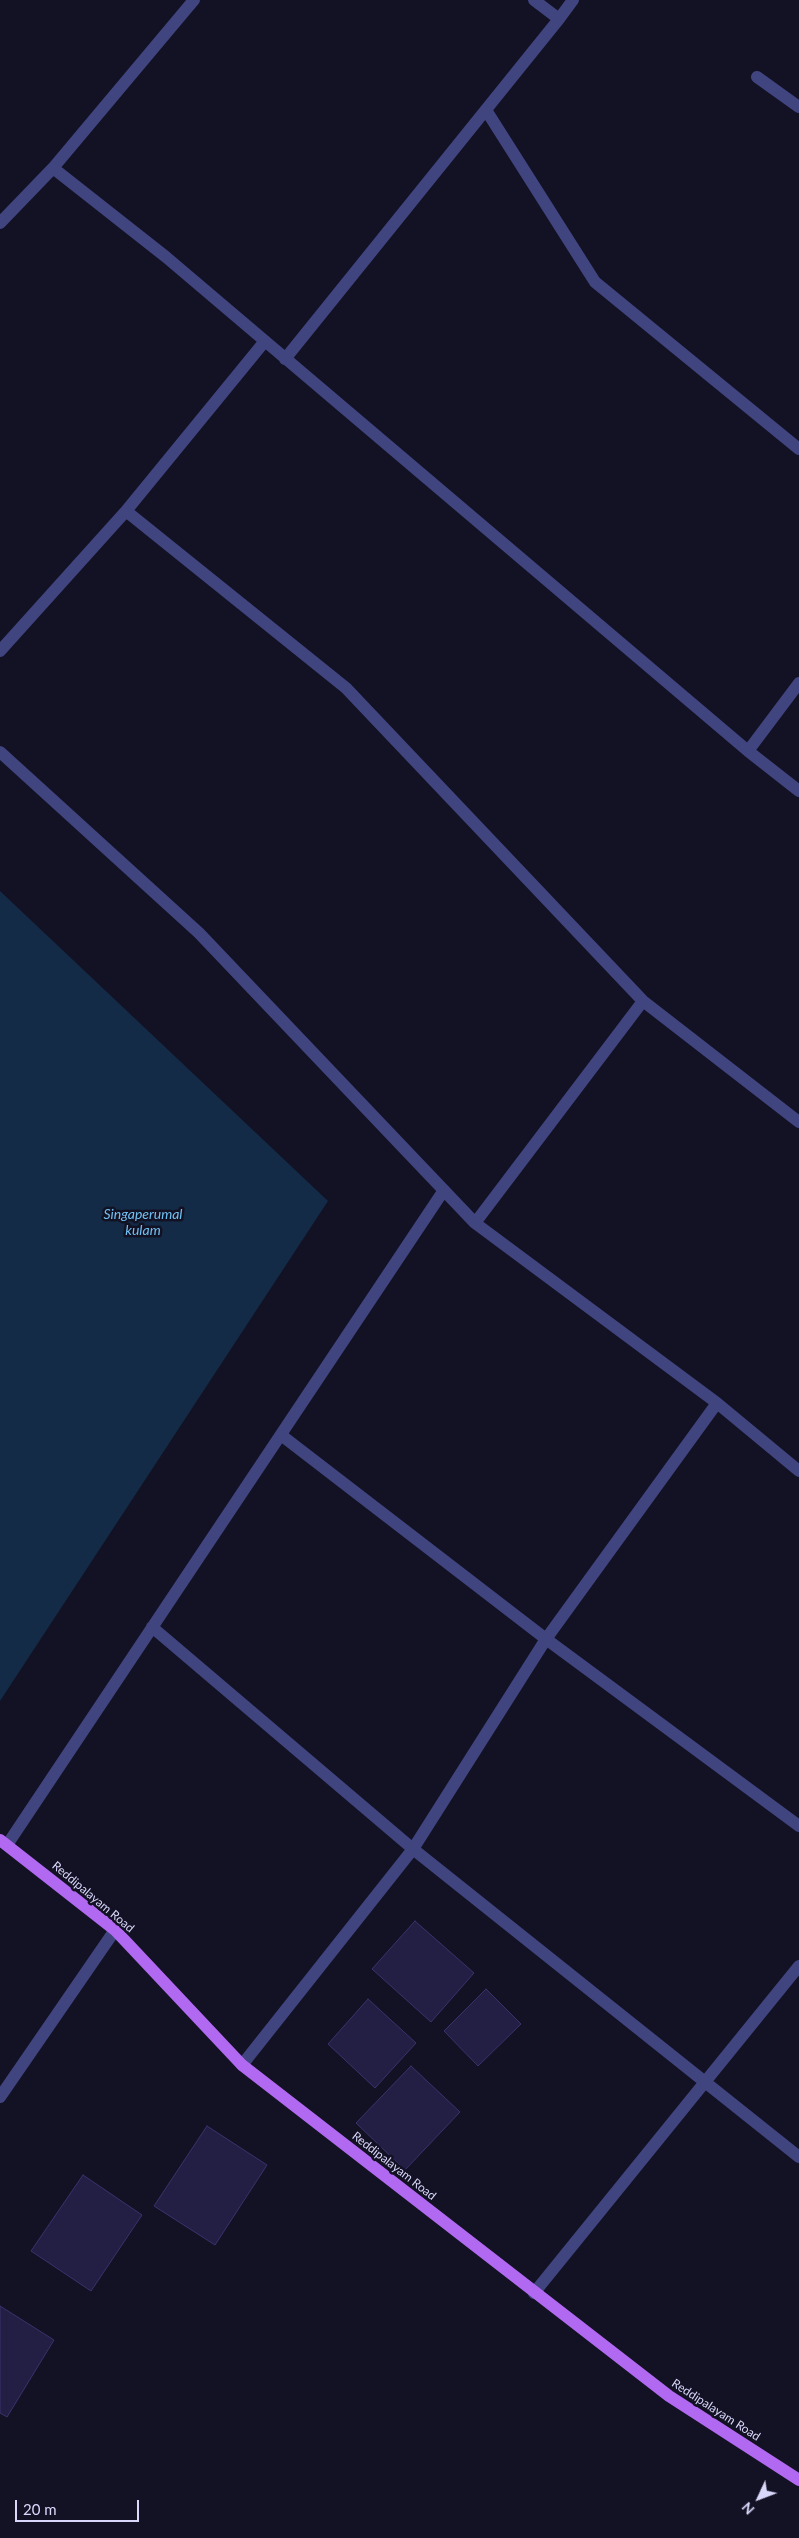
<!DOCTYPE html>
<html>
<head>
<meta charset="utf-8">
<style>
	body { margin:0 }
	#map { position:relative; width:799px; height:2538px; overflow:hidden; background:#131124; font-family:Lato,sans-serif }
	canvas { display:block }
	.north { position:absolute; left:734px; top:2473px; width:50px; height:50px; -webkit-text-stroke:4px #131124; paint-order:stroke; rotate:227deg; font-size:14px; font-weight:700; line-height:20px; text-align:center; color:#d9d8fb }
	.north::after { content:''; display:block; margin:auto; width:18px; height:22px; background:#d9d8fb; clip-path:polygon(50% 0,100% 100%,50% 72%,0 100%) }
	.scale { position:absolute; left:15px; top:2500px; width:124px; height:22px; box-sizing:border-box; border:2px solid #d9d8fb; border-top:0; padding-left:6px; font-size:15px; line-height:18px; white-space:nowrap; color:#d9d8fb; -webkit-text-stroke:4px #131124; paint-order:stroke }
</style>
</head>
<body>
<div id="map">
<canvas width="799" height="2538"></canvas>
<div class="north">N</div>
<div class="scale">20 m</div>
</div>
<script>
const ctx = document.querySelector('canvas').getContext('2d');
ctx.lineJoin = 'round';
function fill(path, color) {
  ctx.fillStyle = color;
  ctx.fill(path, 'evenodd');
}
function shape(rows) {
  const path = new Path2D();
  for (const r of rows) {
    path.moveTo(r[0], r[1]);
    for (let i = 2; i < r.length; i += 2) path.lineTo(r[i], r[i + 1]);
  }
  return path;
}
function trace(path, color, width, dash) {
  ctx.strokeStyle = color;
  ctx.lineWidth = width;
  ctx.lineCap = dash ? 'butt' : 'round';
  ctx.setLineDash(dash || []);
  ctx.stroke(path);
}
function write(font, color, halo, rows, align = 'center') {
  ctx.font = font + ' Lato,sans-serif';
  ctx.lineWidth = 5;
  ctx.setLineDash([]);
  ctx.textBaseline = 'middle';
  ctx.strokeStyle = halo;
  ctx.fillStyle = color;
  for (const [text, x, y, turn = 0] of rows) {
    ctx.save();
    ctx.translate(x, y);
    ctx.rotate((+turn || 0) * Math.PI / 180);
    ctx.textAlign = isNaN(turn) ? turn : align;
    if (halo) ctx.strokeText(text, 0, 0);
    ctx.fillText(text, 0, 0);
    ctx.restore();
  }
}
const water = shape([
	[0,891,328,1201,0,1701]
]);
const building = shape([
	[415,1921,474,1973,431,2022,372,1969,415,1921],
	[486,1989,521,2024,478,2066,444,2031,486,1989],
	[368,1999,416,2043,375,2088,328,2044,368,1999],
	[411,2066,460,2112,405,2170,356,2123,411,2066],
	[207,2126,267,2165,215,2245,154,2206,207,2126],
	[83,2175,142,2215,91,2291,31,2251,83,2175],
	[0,2306,54,2340,7,2417,0,2413,0,2306]
]);
const minor = shape([
	[534,0,559,19,573,0],
	[757,77,799,107],
	[486,110,595,282,799,449],
	[53,168,166,257,748,751,799,683],
	[0,223,53,168,194,0],
	[285,359,559,19],
	[126,511,265,341],
	[0,651,126,511,346,688,643,1001,799,1122],
	[748,751,799,791],
	[0,752,199,933,475,1223,717,1403,546,1639,413,1849,242,2065],
	[475,1223,643,1001],
	[717,1403,799,1471],
	[281,1435,546,1639,799,1826],
	[152,1627,413,1849,799,2157],
	[7,1845,444,1190],
	[0,2097,115,1930],
	[534,2293,799,1966]
]);
const major = shape([
	[0,1840,115,1930,242,2065,669,2396,799,2480]
]);
const streetNames = [
	["Reddipalayam Road",93,1897,40],
	["Reddipalayam Road",394,2166,38],
	["Reddipalayam Road",716,2410,33]
];
const waterNames = [
	["Singaperumal",143,1214],
	["kulam",143,1230]
];
fill(water, '#132b46');
fill(building, '#231f44');
trace(building, '#39336d', 1);
trace(minor, '#40447f', 12);
trace(major, '#b269f1', 12);
write('12px', '#d9d8fb', '#131124', streetNames);
write('italic 14px', '#6fc1f2', '#131124', waterNames);
</script>
</body>
</html>
